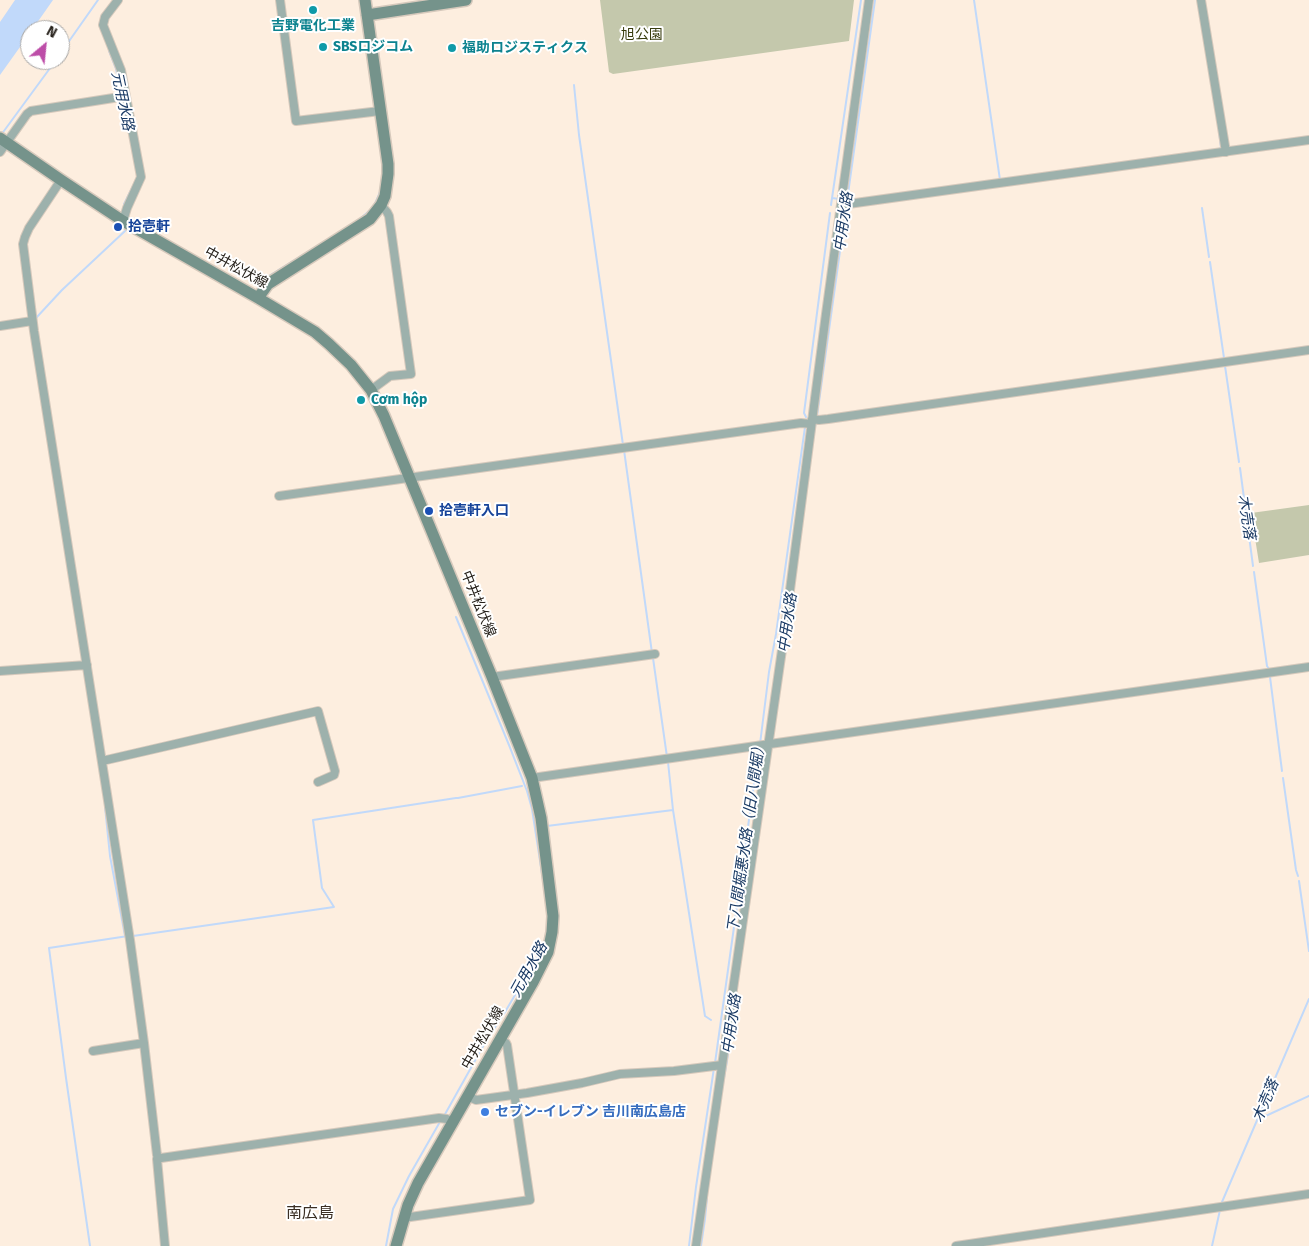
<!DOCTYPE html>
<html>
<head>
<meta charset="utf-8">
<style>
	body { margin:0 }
	#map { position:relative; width:1309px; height:1246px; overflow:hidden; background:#fdeedf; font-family:"Fira Sans",sans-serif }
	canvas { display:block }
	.north { position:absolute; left:20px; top:20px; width:50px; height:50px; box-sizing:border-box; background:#fff; border:1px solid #a8a6a4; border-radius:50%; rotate:28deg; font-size:14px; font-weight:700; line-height:20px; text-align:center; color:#26211b }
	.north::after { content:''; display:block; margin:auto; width:18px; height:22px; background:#bd4da8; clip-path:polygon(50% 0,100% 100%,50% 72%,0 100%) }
</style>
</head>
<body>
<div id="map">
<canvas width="1309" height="1246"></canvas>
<div class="north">N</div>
</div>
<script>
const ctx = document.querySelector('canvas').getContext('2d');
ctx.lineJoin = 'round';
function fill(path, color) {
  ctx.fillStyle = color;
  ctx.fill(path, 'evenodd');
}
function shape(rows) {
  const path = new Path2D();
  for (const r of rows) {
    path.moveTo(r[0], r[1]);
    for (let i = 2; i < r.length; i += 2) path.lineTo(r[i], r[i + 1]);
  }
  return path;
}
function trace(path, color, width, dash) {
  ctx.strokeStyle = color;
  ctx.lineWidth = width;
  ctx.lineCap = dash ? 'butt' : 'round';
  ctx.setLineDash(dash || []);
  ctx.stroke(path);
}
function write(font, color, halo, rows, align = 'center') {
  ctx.font = font + ' "Fira Sans","Noto Sans JP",sans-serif';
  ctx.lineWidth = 4;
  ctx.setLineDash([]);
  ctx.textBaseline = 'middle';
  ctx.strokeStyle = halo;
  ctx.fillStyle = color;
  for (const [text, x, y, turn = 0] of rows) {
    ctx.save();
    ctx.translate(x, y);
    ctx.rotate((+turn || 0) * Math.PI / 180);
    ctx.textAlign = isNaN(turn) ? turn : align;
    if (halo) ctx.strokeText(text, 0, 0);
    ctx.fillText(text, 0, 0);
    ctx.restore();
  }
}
const green = shape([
	[600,0,854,0,849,41,613,74,609,72],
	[1309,505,1309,555,1259,563,1251,513]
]);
const water = shape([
	[15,0,53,0,32,30,30,30,30,33,0,75,0,22]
]);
const stream = shape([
	[974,0,1000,180],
	[109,51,116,69,121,95],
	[60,54,98,0],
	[574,85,579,135,623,445],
	[1219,131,1221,148,1219,149],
	[1,135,56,60],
	[832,198,839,199],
	[847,201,875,0],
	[124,204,135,182],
	[831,205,861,0],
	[374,206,380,192],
	[1202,208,1209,257],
	[361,218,369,211],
	[1210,262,1224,358],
	[256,284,343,230],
	[36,318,62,290,125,231],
	[1225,366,1239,462],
	[817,416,846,208],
	[806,417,804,413,830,213],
	[814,433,816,421],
	[624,450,652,653],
	[1240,468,1253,566],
	[1254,572,1267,666,1269,669],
	[456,617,509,745,527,791,532,809,543,880],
	[653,658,667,757],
	[1270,677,1282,771],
	[760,744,769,672,776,634,805,427],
	[668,762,673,810,705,1016,711,1020],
	[1283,778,1296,870,1298,876],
	[105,807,110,856,125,936],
	[547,826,673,810],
	[1299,881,1309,951],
	[133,936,334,907,322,888,313,820,456,798,458,798,522,786],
	[715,1063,759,748],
	[722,1089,727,1061,735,1003],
	[444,1116,486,1041,505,1012,544,946],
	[1257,1120,1309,1096],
	[1222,1202,1309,999],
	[90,1246,66,1078,49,948,128,936],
	[386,1246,393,1209,409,1176,441,1120],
	[689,1246,696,1187,714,1068],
	[701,1246,705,1219,707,1198],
	[1212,1246,1220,1210]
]);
const street = shape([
	[118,0,105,17,103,25,121,70,141,177,127,208,123,221],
	[280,0,296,121,380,111],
	[1201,0,1226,152],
	[0,152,27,114,31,111,126,96],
	[61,180,29,228,25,237,23,244,34,331,130,940,144,1043,157,1155],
	[841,205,1309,140],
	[0,326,32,321],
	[371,390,390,376,411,374,389,216,387,212,381,205],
	[812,419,819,420,828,419,1309,350],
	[279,496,801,423,811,424],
	[0,671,87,665],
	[492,677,655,654],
	[102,761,318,711,335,771,334,775,318,782],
	[532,778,1309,667],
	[93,1051,144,1043],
	[467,1096,476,1100,527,1093,582,1083,620,1074,674,1071,722,1065],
	[161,1158,439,1118,447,1119,452,1122],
	[157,1159,165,1246],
	[403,1218,530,1200,507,1045,506,1043,500,1039],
	[696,1246,784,636,826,314,869,0],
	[956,1246,1309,1194]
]);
const secondary = shape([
	[367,15,466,0],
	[0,138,61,180,123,221,258,298,315,332,329,344,351,365,371,390,384,416,492,677,532,778,541,818,553,916,552,932,548,952,533,982,418,1183,408,1205,396,1246],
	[258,298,268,284,370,219,381,205,385,196,388,174,388,164,365,0]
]);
const markers = [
	[313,10,5,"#0f9aa8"],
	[323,47,5,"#0f9aa8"],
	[452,48,5,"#0f9aa8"],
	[118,227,5,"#1a4fb4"],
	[361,400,5,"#0f9aa8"],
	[429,511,5,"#1a4fb4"],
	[485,1112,5,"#3f7fe0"]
];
const cultureNames = [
	["吉野電化工業",313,26,"center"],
	["SBSロジコム",333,47],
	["福助ロジスティクス",462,48],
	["Cơm hộp",371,400]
];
const parkNames = [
	["旭公園",642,35]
];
const transitNames = [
	["拾壱軒",128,227],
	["拾壱軒入口",439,511]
];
const streetNames = [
	["中井松伏線",236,268,29],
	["中井松伏線",478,604,68],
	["中井松伏線",483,1038,-60]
];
const shopNames = [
	["セブン-イレブン 吉川南広島店",495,1112]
];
const waterNames = [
	["元用水路",122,101,78],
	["中用水路",844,222,-82],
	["木売落",1246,517,82],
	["中用水路",788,623,-82],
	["下八間堀悪水路（旧八間堀）",747,836,-82],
	["元用水路",529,970,-61],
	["中用水路",732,1024,-82],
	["木売落",1266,1101,-67]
];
const quarterNames = [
	["南広島",310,1214]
];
fill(green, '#c4c8ac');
fill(water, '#c1d9fa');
trace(stream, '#c1d9fa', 2);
trace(street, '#d6c9bc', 10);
trace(secondary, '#d6c9bc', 14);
trace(street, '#9db1ac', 8);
trace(secondary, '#75938b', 11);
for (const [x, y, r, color] of markers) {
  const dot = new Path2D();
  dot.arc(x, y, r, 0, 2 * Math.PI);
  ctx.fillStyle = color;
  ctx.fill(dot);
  trace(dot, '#fff', 2);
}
write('bold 14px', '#0d838f', '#fff', cultureNames, 'left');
write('14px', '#393d0e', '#fff', parkNames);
write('bold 14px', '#164399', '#fff', transitNames, 'left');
write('14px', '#26211b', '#fff', streetNames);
write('bold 14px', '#366cbe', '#fff', shopNames, 'left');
write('italic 15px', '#1a3a64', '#fff', waterNames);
write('16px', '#3b2f24', '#fff', quarterNames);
</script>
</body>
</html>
